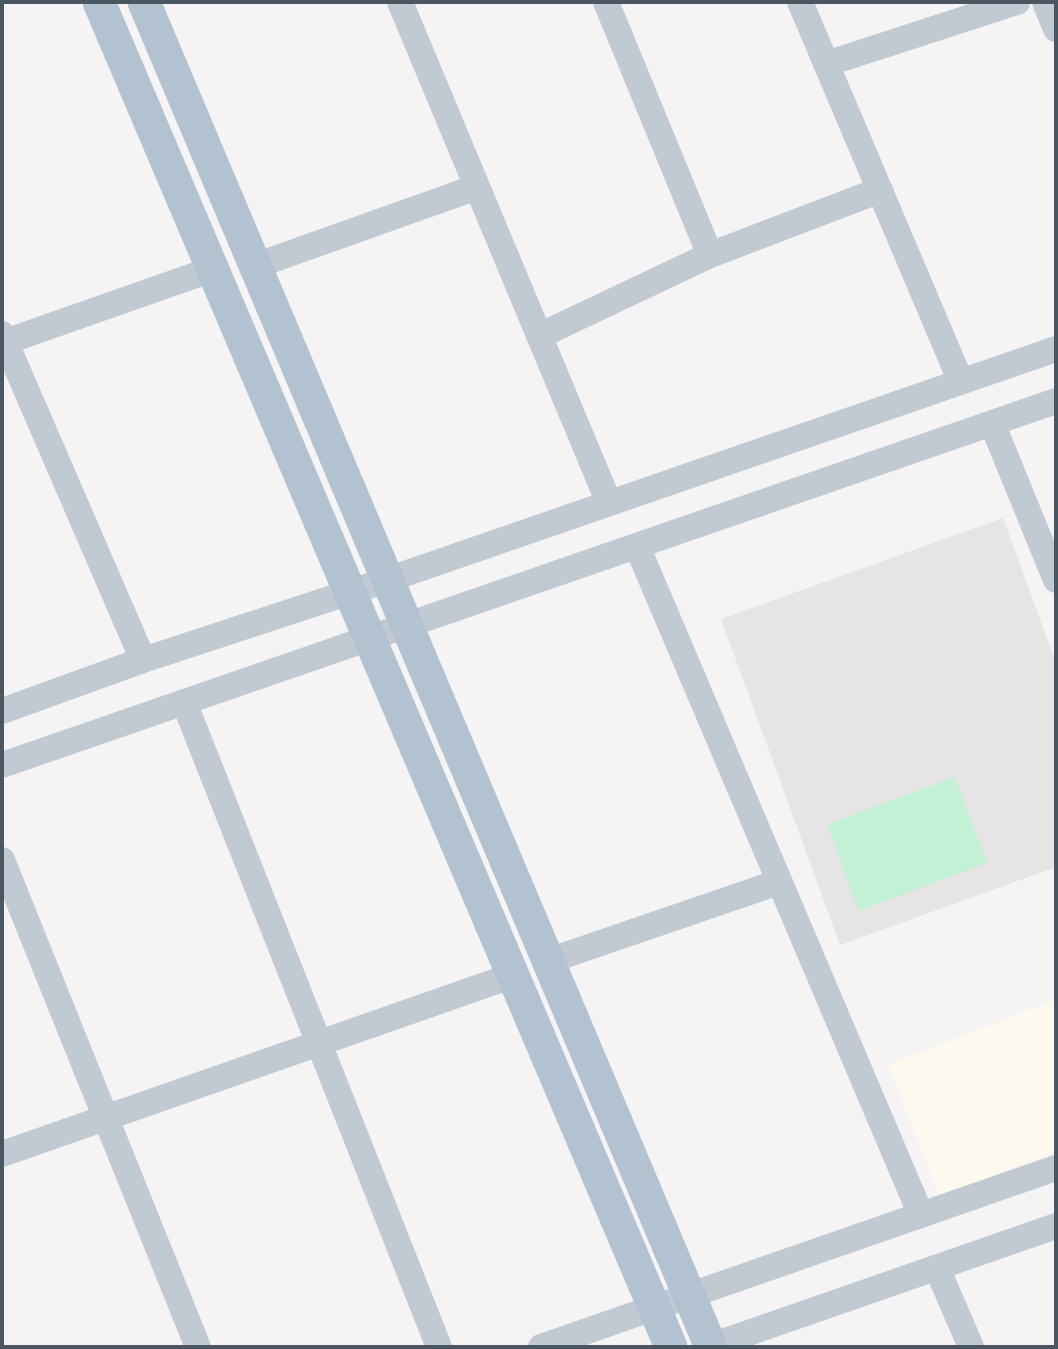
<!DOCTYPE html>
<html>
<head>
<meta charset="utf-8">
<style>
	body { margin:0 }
	#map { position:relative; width:1058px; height:1349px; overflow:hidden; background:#f5f3f3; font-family:Mulish,sans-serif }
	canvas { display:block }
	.frame { position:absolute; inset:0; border:4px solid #4a5661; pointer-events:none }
</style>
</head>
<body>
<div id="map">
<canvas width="1058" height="1349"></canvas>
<div class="frame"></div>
</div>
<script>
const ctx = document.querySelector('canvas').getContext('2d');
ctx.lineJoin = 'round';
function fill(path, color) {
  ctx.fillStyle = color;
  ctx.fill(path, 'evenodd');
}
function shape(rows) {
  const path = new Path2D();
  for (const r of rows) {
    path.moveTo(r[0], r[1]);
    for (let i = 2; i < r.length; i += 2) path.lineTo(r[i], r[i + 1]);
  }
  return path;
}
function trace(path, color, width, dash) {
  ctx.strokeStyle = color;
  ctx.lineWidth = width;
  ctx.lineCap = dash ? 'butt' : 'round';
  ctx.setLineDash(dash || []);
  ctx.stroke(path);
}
const commercial = shape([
	[1056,999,1056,1151,940,1197,888,1065]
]);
const education = shape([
	[1003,518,1056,663,1056,867,840,945,721,619]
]);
const green = shape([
	[955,777,987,863,859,911,827,824]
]);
const minor = shape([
	[400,2,609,503],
	[606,2,710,255],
	[800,2,961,382],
	[1045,2,1056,29],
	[826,64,1017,2],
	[255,266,477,187],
	[2,334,143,660],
	[539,336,710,255,880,190],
	[2,343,213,269],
	[992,423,1056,580],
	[637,546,921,1215],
	[184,702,439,1347],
	[2,711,143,660,387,580,1056,349],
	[2,765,1056,401],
	[2,860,198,1347],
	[548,961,779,882],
	[2,1154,514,975],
	[937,1268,971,1347],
	[541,1347,1056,1168],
	[708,1347,1056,1226]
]);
const major = shape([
	[99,2,671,1347],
	[144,2,711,1347]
]);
fill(commercial, '#fdf9ef');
fill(education, '#e6e4e5');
fill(green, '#c3f1d5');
trace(minor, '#c1cad2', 26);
trace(major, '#b3c2d1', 33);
</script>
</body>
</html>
